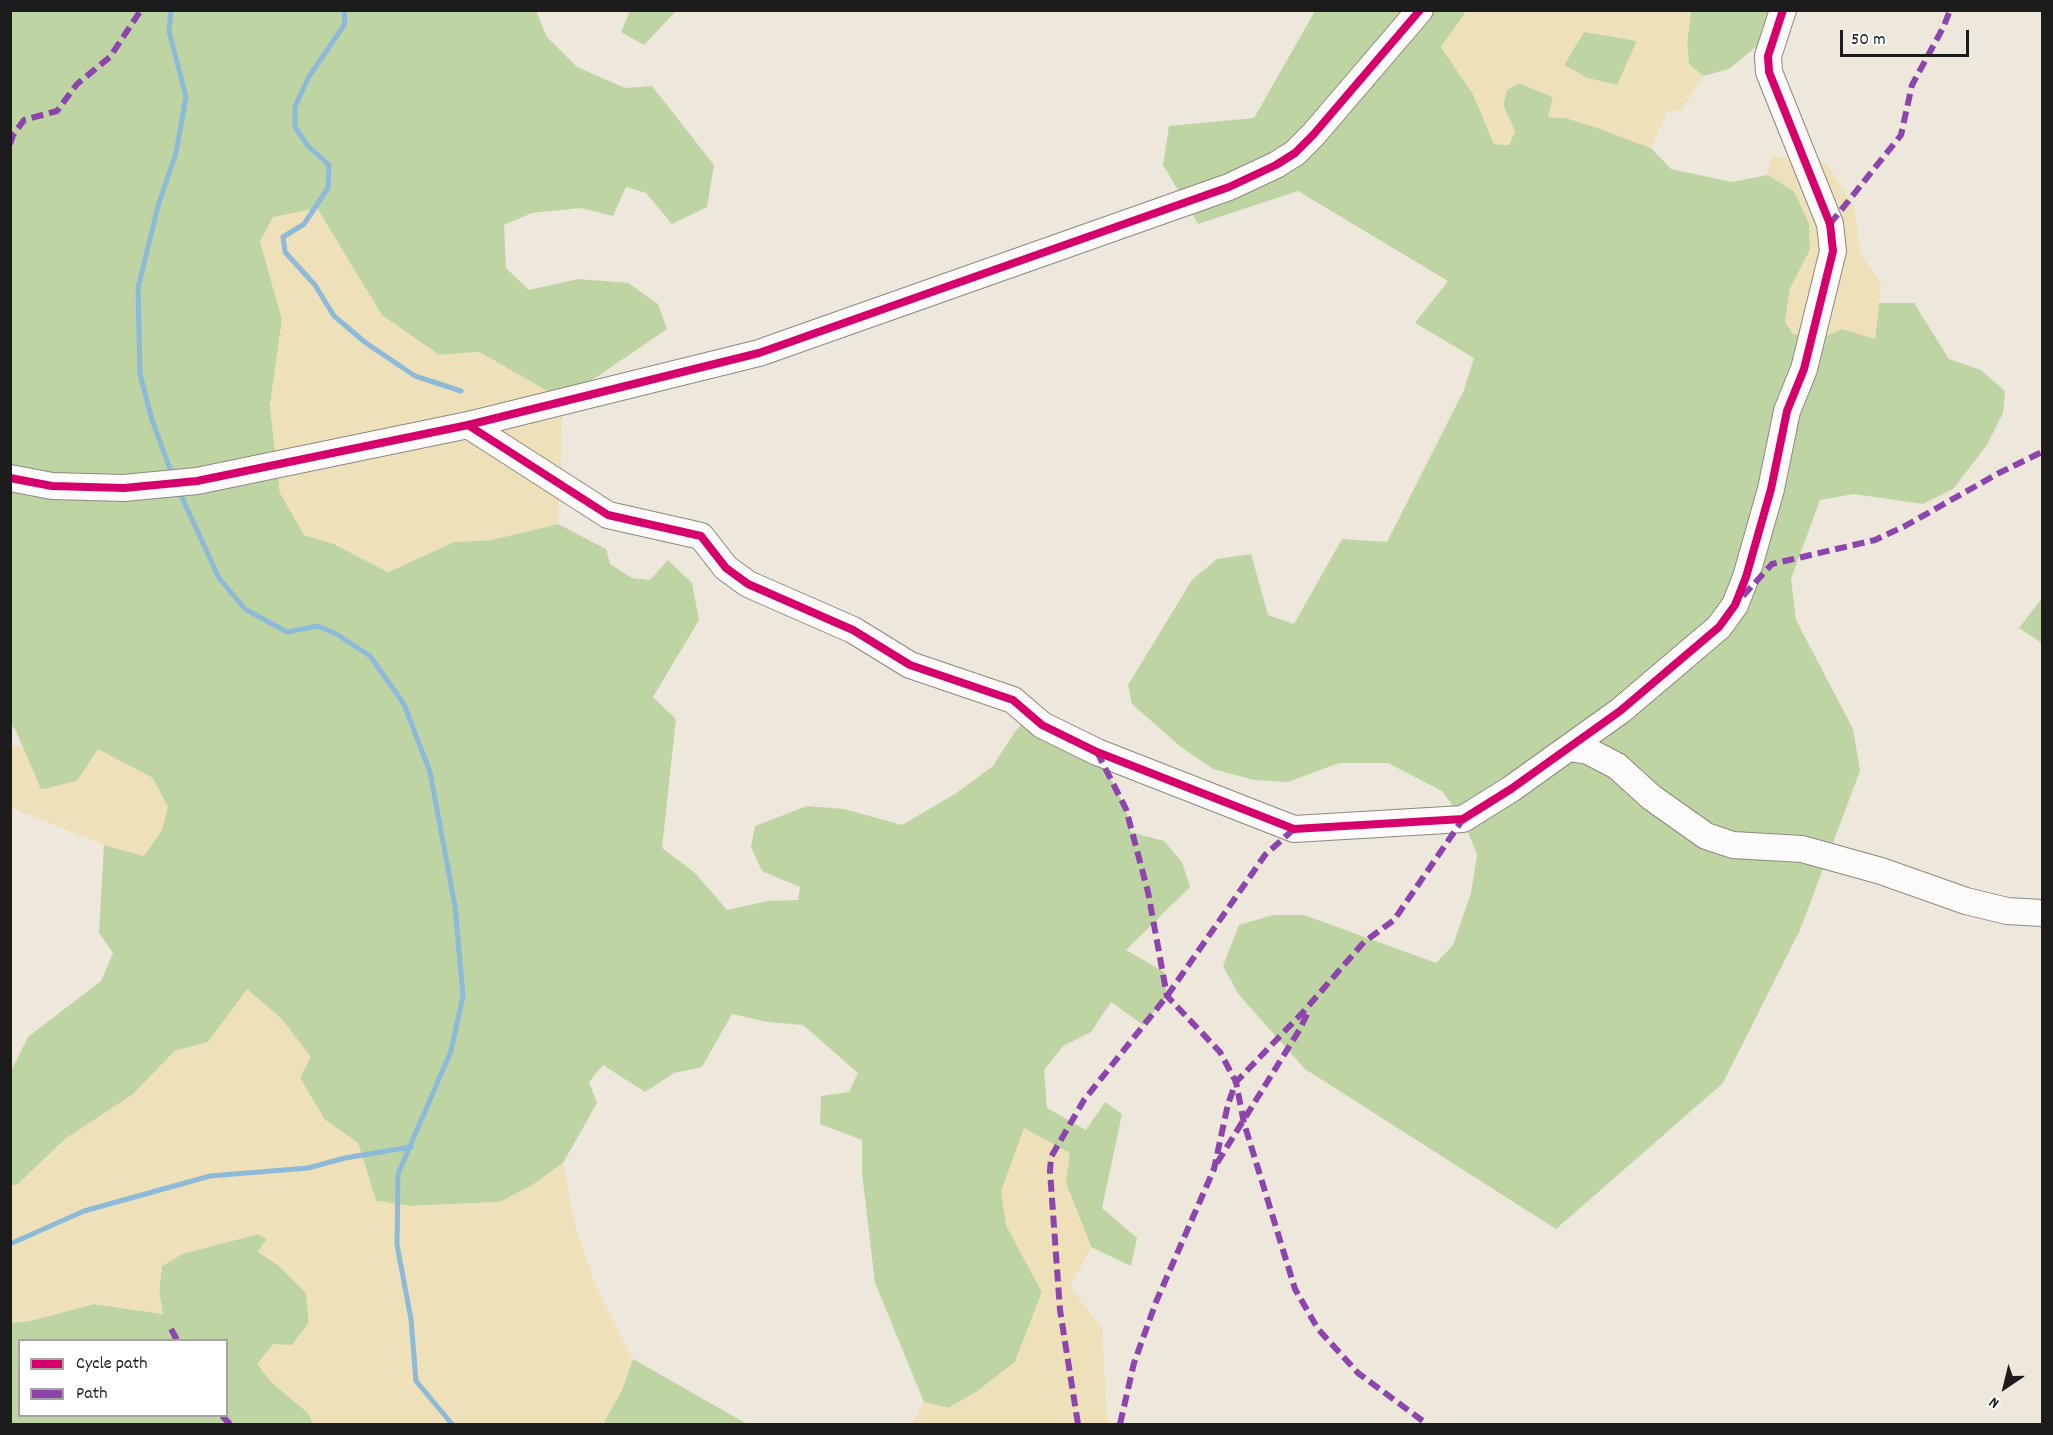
<!DOCTYPE html>
<html>
<head>
<meta charset="utf-8">
<style>
	body { margin:0 }
	#map { position:relative; width:2053px; height:1435px; overflow:hidden; background:#eee7db; font-family:Dekko,sans-serif }
	canvas { display:block }
	.frame { position:absolute; inset:0; border:12px solid #1c1c1c; pointer-events:none }
	.legend { position:absolute; left:18px; top:1339px; width:210px; height:78px; box-sizing:border-box; background:#fff; border:2px solid #a4a4a4; margin:0; padding:8px 10px; list-style:none; font-size:18px; color:#1c1c1c }
	.legend li { display:flex; align-items:center; gap:12px; height:30px }
	.legend b { width:30px; border:2px solid #a4a4a4 }
	.north { position:absolute; left:1975px; top:1357px; width:60px; height:60px; -webkit-text-stroke:4px #fff; paint-order:stroke; rotate:215deg; font-size:16px; font-weight:700; line-height:24px; text-align:center; color:#1c1c1c }
	.north::after { content:''; display:block; margin:auto; width:21px; height:27px; background:#1c1c1c; clip-path:polygon(50% 0,100% 100%,50% 72%,0 100%) }
	.scale { position:absolute; left:1840px; top:30px; width:129px; height:27px; box-sizing:border-box; border:3px solid #1c1c1c; border-top:0; padding-left:8px; font-size:18px; line-height:21px; white-space:nowrap; color:#1c1c1c; -webkit-text-stroke:4px #fff; paint-order:stroke }
</style>
</head>
<body>
<div id="map">
<canvas width="2053" height="1435"></canvas>
<div class="frame"></div>
<ul class="legend">
<li><b style="height:8px;background:#d6006c"></b>Cycle path</li>
<li><b style="height:8px;background:#8e44ad"></b>Path</li>
</ul>
<div class="north">N</div>
<div class="scale">50 m</div>
</div>
<script>
const ctx = document.querySelector('canvas').getContext('2d');
ctx.lineJoin = 'round';
function fill(path, color) {
  ctx.fillStyle = color;
  ctx.fill(path, 'evenodd');
}
function shape(rows) {
  const path = new Path2D();
  for (const r of rows) {
    path.moveTo(r[0], r[1]);
    for (let i = 2; i < r.length; i += 2) path.lineTo(r[i], r[i + 1]);
  }
  return path;
}
function trace(path, color, width, dash) {
  ctx.strokeStyle = color;
  ctx.lineWidth = width;
  ctx.lineCap = dash ? 'butt' : 'round';
  ctx.setLineDash(dash || []);
  ctx.stroke(path);
}
const green = shape([
	[11,11,536,11,547,37,577,67,625,88,652,86,714,165,707,207,672,224,646,193,626,187,613,216,581,208,532,213,504,225,506,268,529,290,578,279,628,283,658,304,667,329,563,400,479,352,439,355,381,315,317,208,260,241,282,319,270,406,280,493,304,534,334,544,388,572,454,542,491,540,558,524,606,549,610,564,632,578,650,580,668,560,692,583,699,620,653,697,676,719,662,848,695,873,727,910,768,901,798,900,800,887,762,871,751,847,755,826,807,806,844,809,902,825,955,794,993,766,1014,733,1027,718,1097,752,1126,809,1131,832,1164,841,1182,862,1190,887,1126,950,1164,972,1167,996,1143,1025,1111,1002,1091,1032,1063,1046,1044,1070,1047,1108,1086,1130,1105,1102,1122,1114,1102,1208,1137,1238,1131,1266,1091,1247,1066,1183,1006,1225,1042,1292,1015,1362,975,1393,948,1408,924,1402,875,1283,862,1173,862,1140,820,1124,821,1096,849,1092,858,1073,803,1025,768,1022,732,1014,702,1067,674,1073,645,1092,603,1065,589,1082,597,1103,563,1163,531,1186,500,1202,411,1206,376,1201,358,1143,325,1120,300,1078,208,1042,175,1051,132,1095,65,1139,16,1186,11,1184,10,1073,28,1037,101,981,113,953,99,933,104,845,144,856,77,781,41,790,15,729,11,725],
	[630,11,630,10,676,11,644,45,621,32],
	[1315,11,1462,11,1465,13,1441,47,1473,94,1494,144,1509,145,1515,131,1503,105,1507,89,1519,83,1553,97,1548,117,1566,118,1598,128,1651,148,1671,169,1732,182,1768,175,1794,191,1809,223,1810,250,1790,289,1785,322,1822,338,1842,328,1875,339,1879,303,1914,303,1949,359,1981,370,2005,391,2003,413,1987,445,1953,489,1923,504,1854,494,1820,500,1791,579,1796,620,1853,729,1860,771,1800,930,1723,1083,1556,1229,1305,1069,1239,995,1223,966,1239,925,1273,915,1304,915,1436,963,1453,945,1471,893,1477,855,1463,819,1442,791,1388,763,1339,763,1288,782,1254,780,1213,769,1181,747,1132,704,1128,685,1192,580,1217,559,1251,554,1268,615,1294,624,1342,539,1387,542,1464,390,1474,358,1415,323,1448,281,1298,191,1198,224,1163,165,1169,126,1254,118],
	[1691,11,1774,11,1774,19,1757,46,1729,69,1703,76,1689,64,1687,41],
	[1584,31,1637,41,1617,85,1587,78,1564,65],
	[2042,598,2042,643,2019,628],
	[258,1234,267,1239,258,1252,278,1265,306,1293,309,1322,271,1382,308,1413,313,1424,11,1424,10,1323,29,1321,94,1304,163,1314,159,1291,162,1266,182,1254],
	[20,1340,226,1340,226,1416,20,1416],
	[633,1359,747,1424,603,1424,621,1392]
]);
const sand = shape([
	[1462,11,1691,11,1687,41,1689,64,1703,76,1682,110,1667,111,1651,148,1598,128,1566,118,1548,117,1553,97,1519,83,1507,90,1503,105,1515,131,1509,145,1494,144,1473,94,1441,47,1465,13],
	[1584,32,1637,41,1617,85,1587,78,1564,65],
	[1807,149,1830,169,1854,206,1861,255,1881,283,1875,339,1842,329,1822,338,1793,334,1785,322,1790,289,1810,250,1809,223,1794,191,1768,175,1771,156,1788,158],
	[317,208,382,315,439,355,479,352,563,400,558,524,491,540,454,542,388,572,334,544,304,535,280,493,270,406,282,319,260,241,273,217],
	[11,746,23,747,41,790,77,781,98,749,153,778,168,807,162,830,144,856,104,845,11,807],
	[247,989,281,1018,311,1057,300,1078,325,1120,358,1143,376,1201,411,1206,500,1202,531,1186,563,1163,575,1225,594,1281,633,1359,621,1392,603,1424,313,1424,308,1413,271,1382,257,1364,273,1344,292,1345,309,1322,306,1293,278,1265,258,1251,267,1239,258,1234,182,1254,162,1266,159,1291,163,1314,94,1304,29,1321,11,1323,11,1184,17,1186,65,1139,132,1095,175,1051,208,1042],
	[1024,1128,1070,1153,1066,1183,1091,1247,1070,1286,1102,1329,1107,1418,1111,1424,912,1424,924,1402,948,1408,975,1393,1015,1362,1042,1292,1006,1225,1001,1191]
]);
const stream = shape([
	[171,10,169,31,186,97,176,153,158,206,138,288,140,374,152,420,173,477],
	[344,10,345,24,308,78,295,107,295,127,308,146,329,165,328,188,304,224,283,237,285,252,315,285,334,316,366,343,415,376,461,391],
	[179,491,219,578,245,609,287,632,318,626,338,635,370,656,404,704,430,772,455,906,463,996,451,1051,398,1174,397,1245,411,1319,416,1381,452,1424],
	[10,1244,84,1211,210,1176,308,1168,345,1158,411,1147]
]);
const minor = shape([
	[468,425,608,515,701,536,726,568,748,584,853,630,910,665,1013,700,1042,725,1097,752,1294,829,1463,819,1511,789,1620,711,1719,627,1735,605,1746,577,1771,489,1787,411,1804,369,1833,251,1830,224,1769,72,1768,56,1783,10],
	[10,478,52,486,124,488,197,481,468,425,759,353,1229,187,1276,165,1295,153,1313,135,1420,10],
	[1569,748,1588,751,1617,766,1651,797,1706,836,1733,845,1802,849,1881,871,1966,901,2007,911,2042,913]
]);
const quiet = shape([
	[10,144,13,135,24,120,57,111,77,84,110,57,141,10],
	[1830,224,1901,135,1912,85,1944,26,1950,10],
	[1743,596,1772,564,1875,540,1905,526,1999,473,2042,452],
	[1097,752,1126,809,1148,892,1167,996,1220,1052,1236,1082,1244,1123,1295,1289,1318,1329,1358,1373,1427,1424],
	[1217,1163,1300,1029,1308,1012],
	[171,1329,177,1340],
	[222,1416,230,1424],
	[1078,1424,1060,1310,1050,1171,1051,1157,1084,1100,1167,996,1265,855,1294,829],
	[1120,1424,1134,1363,1156,1302,1214,1169,1228,1104,1236,1082,1304,1011,1364,942,1394,920,1463,819]
]);
const cycleway = shape([
	[468,425,608,515,701,536,726,568,748,584,853,630,910,665,1013,700,1042,725,1097,752,1294,829,1463,819,1511,789,1620,711,1719,627,1735,605,1746,577,1771,489,1787,411,1804,369,1833,251,1830,224,1769,72,1768,56,1783,10],
	[10,478,52,486,124,488,197,481,468,425,759,353,1229,187,1276,165,1295,153,1313,135,1420,10]
]);
fill(green, '#bed5a3');
fill(sand, '#eee0b9');
trace(stream, '#8cbad8', 5);
trace(minor, '#8c8882', 28);
trace(minor, '#fcfbfa', 26);
trace(quiet, '#8e44ad', 6, [12, 6]);
trace(cycleway, '#d6006c', 8);
</script>
</body>
</html>
